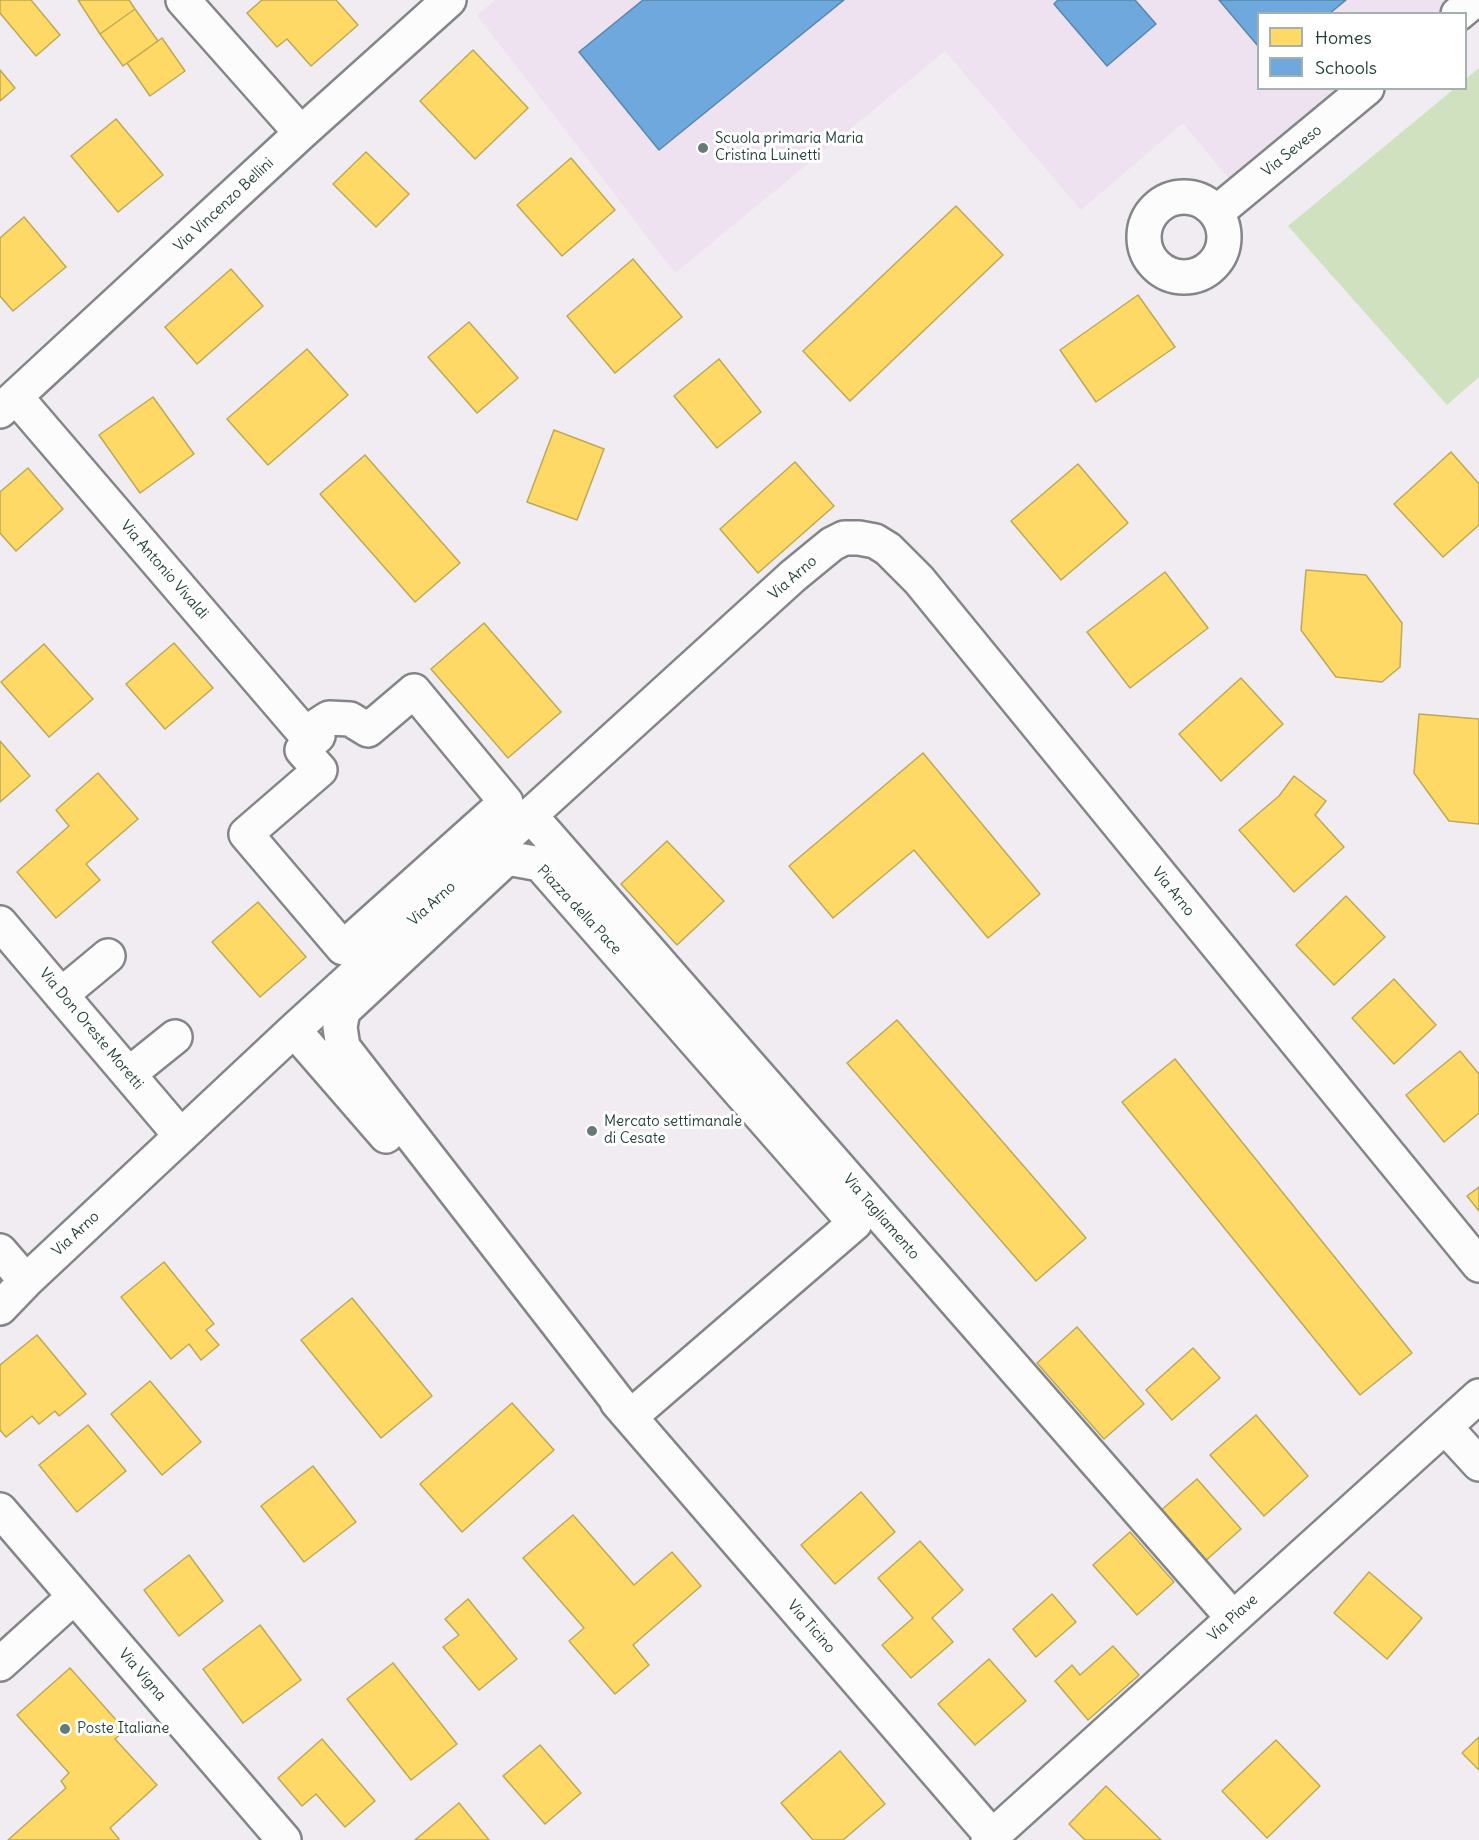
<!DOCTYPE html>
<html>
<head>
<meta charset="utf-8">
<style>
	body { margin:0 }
	#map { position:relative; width:1479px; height:1840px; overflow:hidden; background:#f1ebf2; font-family:Delius,sans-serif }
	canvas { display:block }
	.legend { position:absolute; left:1257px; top:12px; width:210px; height:78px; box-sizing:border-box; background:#fff; border:2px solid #a5b1ae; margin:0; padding:8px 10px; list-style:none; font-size:18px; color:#1f3d34 }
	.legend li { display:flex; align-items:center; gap:12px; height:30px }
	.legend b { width:30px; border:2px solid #a5b1ae }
</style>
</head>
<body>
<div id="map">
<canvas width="1479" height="1840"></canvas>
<ul class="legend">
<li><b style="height:16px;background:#ffd966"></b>Homes</li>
<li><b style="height:16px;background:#6fa8dc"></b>Schools</li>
</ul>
</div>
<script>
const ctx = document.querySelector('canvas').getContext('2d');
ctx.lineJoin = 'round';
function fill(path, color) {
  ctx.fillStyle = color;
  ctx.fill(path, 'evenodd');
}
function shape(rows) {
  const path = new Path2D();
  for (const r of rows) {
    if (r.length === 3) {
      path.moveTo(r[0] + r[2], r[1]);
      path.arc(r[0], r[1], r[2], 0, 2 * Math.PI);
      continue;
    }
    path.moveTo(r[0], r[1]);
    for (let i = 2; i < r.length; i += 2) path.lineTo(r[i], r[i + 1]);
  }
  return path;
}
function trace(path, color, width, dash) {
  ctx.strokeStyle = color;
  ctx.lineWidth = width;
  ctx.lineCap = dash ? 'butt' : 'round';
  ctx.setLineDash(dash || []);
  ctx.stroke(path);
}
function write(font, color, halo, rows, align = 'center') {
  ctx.font = font + ' Delius,sans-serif';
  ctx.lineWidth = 6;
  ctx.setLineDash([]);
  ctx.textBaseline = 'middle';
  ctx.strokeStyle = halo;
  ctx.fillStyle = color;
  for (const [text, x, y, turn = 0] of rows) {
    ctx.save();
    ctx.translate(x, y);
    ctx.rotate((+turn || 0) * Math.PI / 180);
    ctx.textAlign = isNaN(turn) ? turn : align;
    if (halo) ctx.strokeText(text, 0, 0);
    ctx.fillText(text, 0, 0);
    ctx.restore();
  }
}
const built = shape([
	[495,0,1453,0,1437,13,1258,14,1258,88,1347,89,1233,184,1183,123,1081,210,945,51,675,273,477,15]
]);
const green = shape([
	[1479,68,1479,377,1447,405,1288,226,1454,89,1466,88,1466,79]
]);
const homes = shape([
	[0,0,31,0,60,35,36,56,0,13,0,0],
	[78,0,129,0,135,9,100,34,78,0],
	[262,0,336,0,358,25,311,66,287,39,277,47,247,13,262,0],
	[135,9,158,41,123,66,100,34,135,9],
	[162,38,185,71,150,96,127,63,162,38],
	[473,50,528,108,475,159,420,101,473,50],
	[0,70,15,88,0,101,0,70],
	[116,119,163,175,118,212,71,156,116,119],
	[366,152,409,194,376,227,333,184,366,152],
	[571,158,615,210,562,256,517,205,571,158],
	[956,206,1003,255,850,401,803,351,956,206],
	[24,217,66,267,13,311,0,296,0,238,24,217],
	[633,259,682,317,615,373,567,316,633,259],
	[231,269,263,306,197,364,165,327,231,269],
	[1138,295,1175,347,1096,402,1060,350,1138,295],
	[469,322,518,378,477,413,428,357,469,322],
	[307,349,348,395,268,465,227,419,307,349],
	[719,359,761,412,717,448,674,396,719,359],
	[153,397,194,454,140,493,99,435,153,397],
	[554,430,604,449,577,520,527,502,554,430],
	[1451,452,1479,484,1479,525,1443,557,1394,504,1451,452],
	[365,455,460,563,415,602,320,494,365,455],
	[795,462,834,506,758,573,720,529,795,462],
	[1078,464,1128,523,1061,580,1011,521,1078,464],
	[28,468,63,509,16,551,0,533,0,492,28,468],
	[1306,570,1366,575,1402,623,1400,667,1382,682,1336,677,1301,630,1306,570],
	[1165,572,1208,628,1130,688,1087,632,1165,572],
	[484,623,561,712,508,758,431,669,484,623],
	[174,643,213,688,165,729,126,684,174,643],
	[44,644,93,699,49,737,1,682,44,644],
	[1241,678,1283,724,1221,781,1179,734,1241,678],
	[1419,714,1479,719,1479,824,1449,821,1414,773,1419,714],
	[0,741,30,776,0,802,0,741],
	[923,753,1040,894,988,938,914,850,833,918,789,866,923,753],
	[98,773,138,819,86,864,100,880,56,918,17,872,69,826,56,810,98,773],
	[1294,776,1326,801,1315,815,1344,847,1294,892,1239,830,1279,796,1294,776],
	[667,841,724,901,677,945,621,884,667,841],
	[1346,896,1385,937,1334,985,1296,945,1346,896],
	[258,902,306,957,260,997,212,942,258,902],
	[1394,979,1436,1025,1394,1064,1352,1018,1394,979],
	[897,1020,1086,1238,1036,1281,847,1063,897,1020],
	[1460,1051,1479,1074,1479,1113,1444,1142,1406,1095,1460,1051],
	[1175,1059,1412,1353,1360,1395,1122,1102,1175,1059],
	[1479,1187,1479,1211,1467,1196,1479,1187],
	[164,1262,214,1324,206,1330,219,1345,201,1360,189,1344,171,1359,121,1297,164,1262],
	[352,1298,432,1396,381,1438,301,1340,352,1298],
	[1077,1327,1144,1404,1104,1439,1037,1363,1077,1327],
	[37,1335,86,1394,59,1416,55,1411,39,1424,32,1416,6,1437,0,1430,0,1365,37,1335],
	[1193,1348,1220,1378,1172,1420,1146,1390,1193,1348],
	[150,1381,201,1442,162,1475,111,1414,150,1381],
	[512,1403,554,1450,462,1532,420,1484,512,1403],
	[1256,1415,1308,1476,1264,1516,1210,1455,1256,1415],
	[88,1425,126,1471,77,1512,39,1465,88,1425],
	[313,1466,356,1522,304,1562,261,1506,313,1466],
	[1197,1479,1241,1529,1203,1563,1159,1512,1197,1479],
	[861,1492,895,1532,835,1584,801,1545,861,1492],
	[573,1515,634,1585,672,1552,701,1586,633,1645,649,1665,615,1694,569,1641,584,1628,523,1558,573,1515],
	[1130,1532,1174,1582,1137,1615,1093,1565,1130,1532],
	[920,1541,963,1590,932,1618,953,1642,911,1678,882,1645,913,1618,878,1578,920,1541],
	[189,1555,223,1601,179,1636,144,1590,189,1555],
	[1369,1572,1422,1618,1387,1659,1334,1613,1369,1572],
	[1052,1594,1076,1622,1036,1657,1013,1629,1052,1594],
	[468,1599,517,1659,479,1690,443,1647,459,1635,445,1619,468,1599],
	[260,1625,301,1680,243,1723,203,1669,260,1625],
	[1113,1646,1139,1675,1088,1720,1055,1681,1072,1665,1080,1675,1113,1646],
	[989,1659,1026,1701,975,1745,938,1704,989,1659],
	[393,1663,457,1744,411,1780,347,1699,393,1663],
	[70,1668,125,1730,115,1739,157,1785,110,1828,119,1839,118,1840,8,1840,66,1788,61,1781,69,1773,17,1715,70,1668],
	[1479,1737,1479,1770,1462,1753,1479,1737],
	[322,1739,375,1801,345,1827,316,1794,302,1806,278,1778,322,1739],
	[1276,1740,1320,1786,1267,1838,1222,1791,1276,1740],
	[540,1745,581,1793,545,1824,503,1776,540,1745],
	[840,1751,885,1804,843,1840,813,1840,781,1803,840,1751],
	[1106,1786,1161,1840,1085,1840,1069,1824,1106,1786],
	[459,1803,489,1840,415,1840,459,1803]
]);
const schools = shape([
	[643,0,844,0,659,150,579,52,643,0],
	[1058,0,1135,0,1156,24,1107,66,1054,4,1058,0],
	[1219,0,1346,0,1329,14,1258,14,1258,46,1219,0]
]);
const minor = shape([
	[183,0,301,133],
	[1458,14,1475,0],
	[1184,237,40],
	[1216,213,1367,88],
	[16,397,312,742],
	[0,411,301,133,449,0],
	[414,691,506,802,343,948,246,834,320,770,302,750,318,736,315,727,329,718,350,719,368,730,414,691],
	[530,815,1233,1618],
	[507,858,540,864,855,1223,630,1417,343,1047,340,1027,343,1011,507,858],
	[0,923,181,1136],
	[61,995,108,956],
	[294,1030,386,1136],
	[129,1074,175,1037],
	[0,1251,26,1281],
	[0,1308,26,1281,294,1030,793,576,832,544,844,538,859,538,875,541,888,549,919,580,1479,1265],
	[617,1402,992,1836],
	[1445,1427,1479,1464],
	[0,1510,284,1840],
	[0,1664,74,1597],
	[988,1840,1479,1396]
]);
const markers = [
	[703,148,6,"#687a76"],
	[592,1131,6,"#687a76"],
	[65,1729,6,"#687a76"]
];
const poiNames = [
	["Scuola primaria Maria",715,139],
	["Cristina Luinetti",715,156],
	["Mercato settimanale",604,1122],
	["di Cesate",604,1139],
	["Poste Italiane",77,1729]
];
const streetNames = [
	["Via Seveso",1292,151,-39],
	["Via Vincenzo Bellini",224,205,-43],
	["Via Antonio Vivaldi",164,570,49],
	["Via Arno",793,578,-41],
	["Via Arno",1173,892,51],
	["Via Arno",432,904,-42],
	["Piazza della Pace",579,910,47],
	["Via Don Oreste Moretti",91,1029,50],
	["Via Tagliamento",881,1217,49],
	["Via Arno",76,1234,-43],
	["Via Piave",1233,1618,-42],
	["Via Ticino",811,1627,49],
	["Via Vigna",142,1675,49]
];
fill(built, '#eee1f0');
fill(green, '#cfe1be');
fill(homes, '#ffd966');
trace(homes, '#bcaa57', 1.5);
fill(schools, '#6fa8dc');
trace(schools, '#5788aa', 1.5);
trace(minor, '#838687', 38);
trace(minor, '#fdfcfd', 33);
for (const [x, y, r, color] of markers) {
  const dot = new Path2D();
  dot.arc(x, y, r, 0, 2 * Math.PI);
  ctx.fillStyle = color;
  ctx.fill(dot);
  trace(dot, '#fff', 2);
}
write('15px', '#1f3d34', '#fff', poiNames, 'left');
write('15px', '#1f3d34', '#fff', streetNames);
</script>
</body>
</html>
